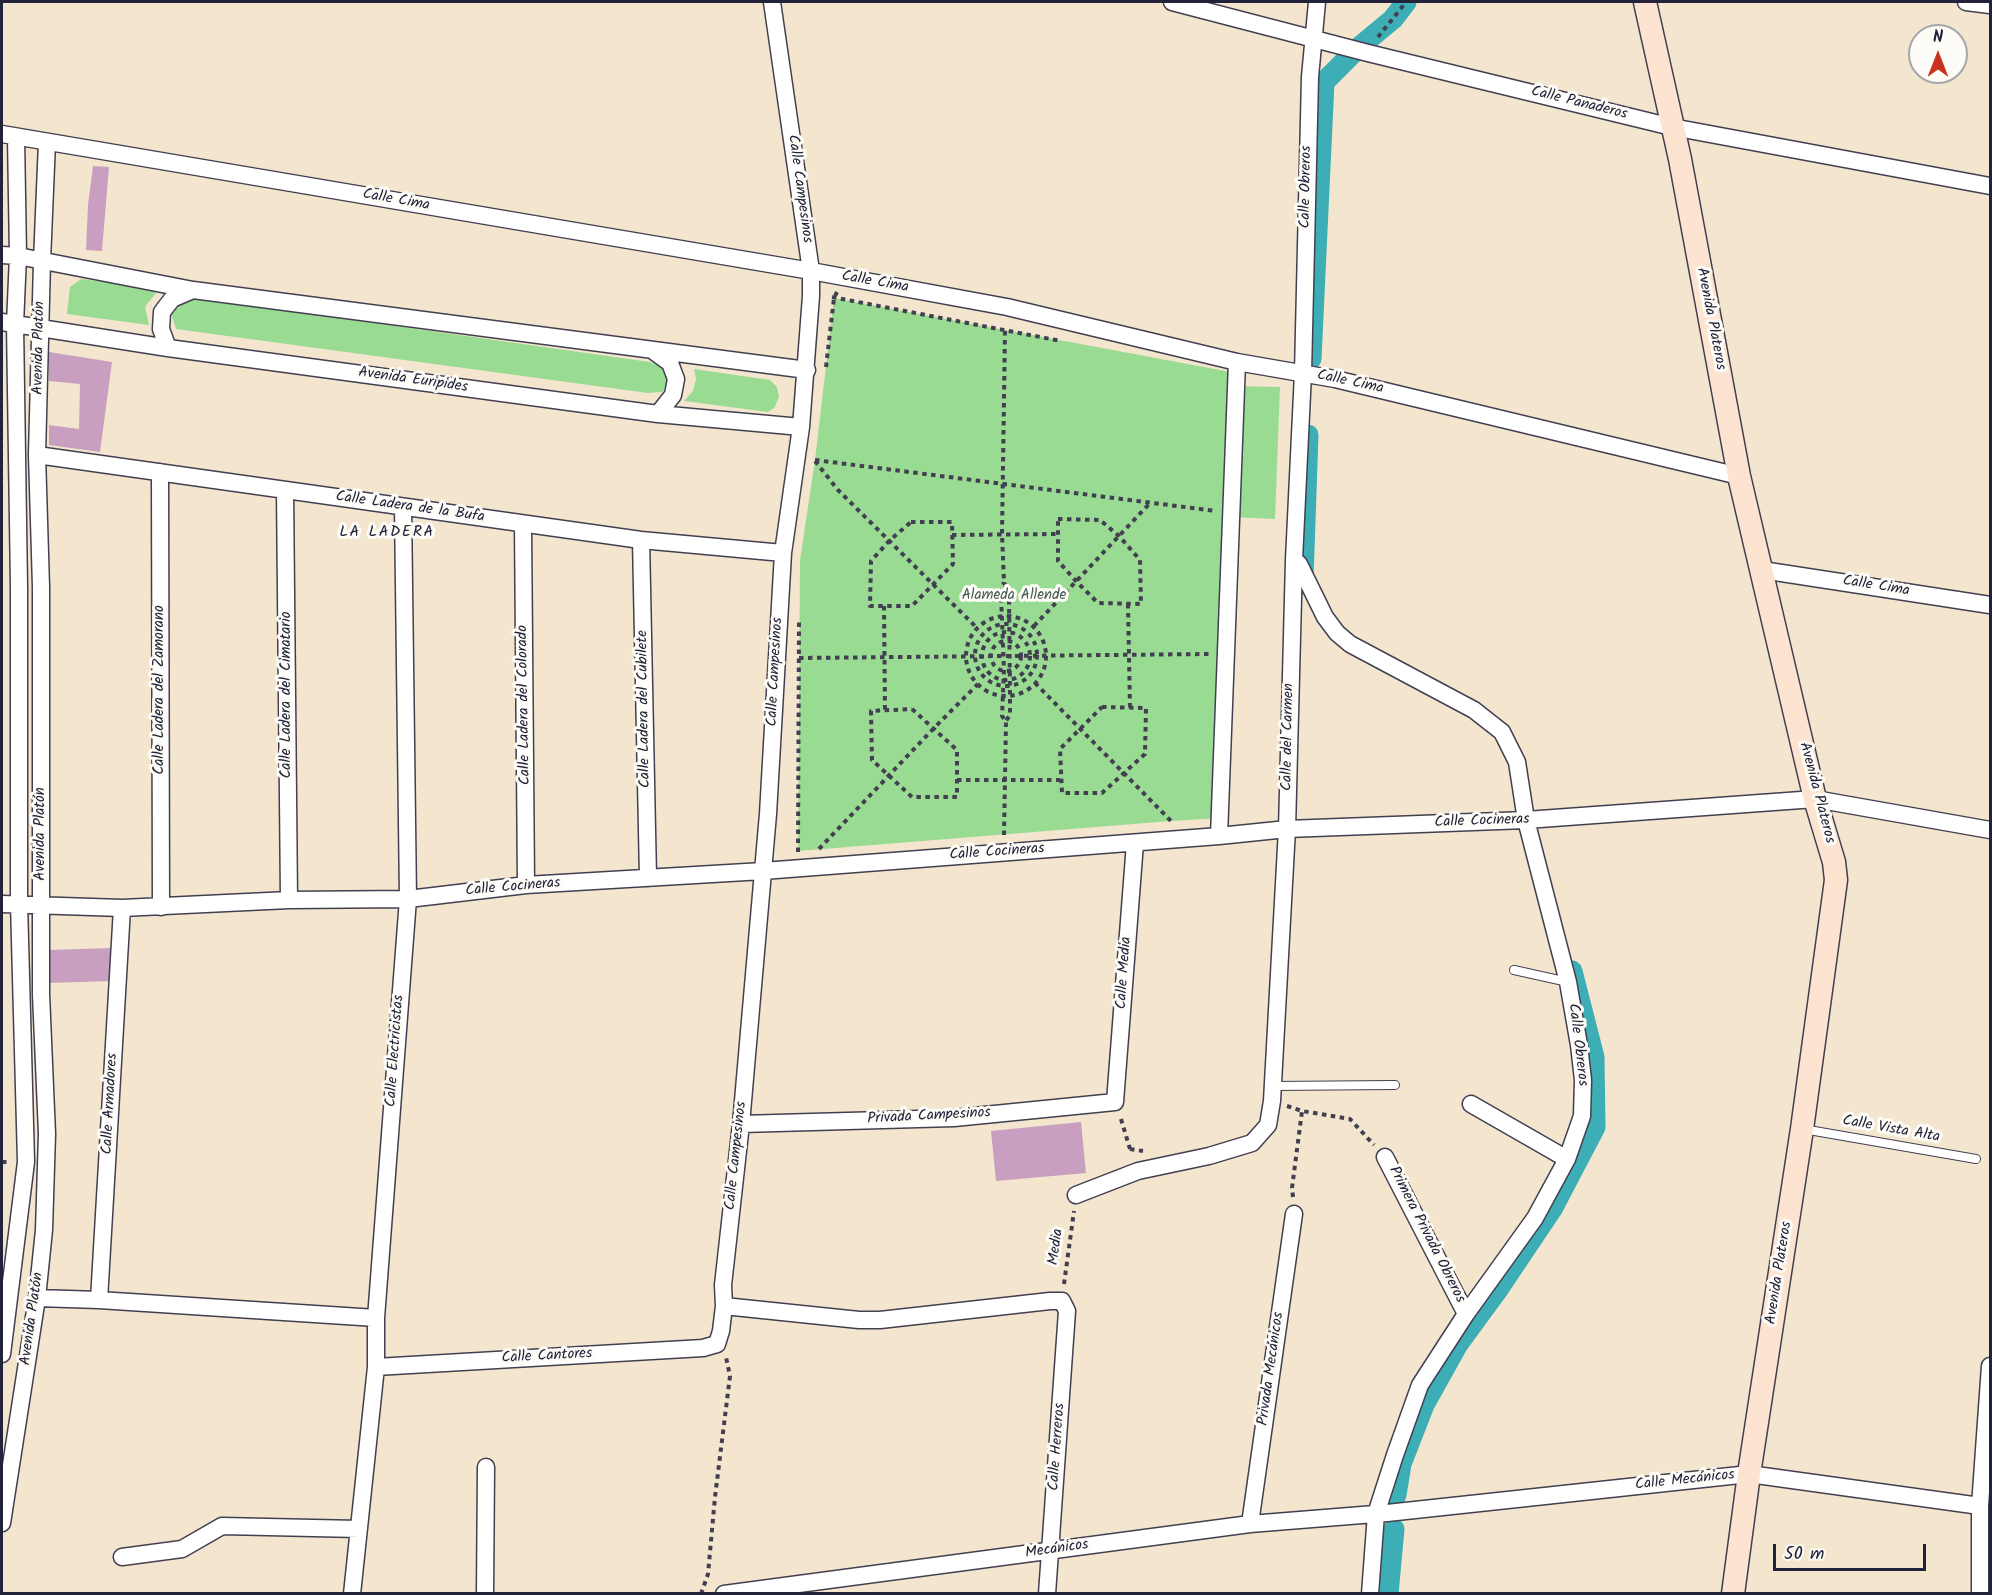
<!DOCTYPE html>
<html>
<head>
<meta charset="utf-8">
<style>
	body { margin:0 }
	#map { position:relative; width:1992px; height:1595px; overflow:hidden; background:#f4e6ce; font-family:Kalam,sans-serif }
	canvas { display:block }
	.frame { position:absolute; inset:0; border:3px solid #22223b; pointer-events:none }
	.north { position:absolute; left:1908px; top:24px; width:60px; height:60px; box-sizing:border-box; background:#fdfcf7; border:2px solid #a5a5ac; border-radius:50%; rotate:0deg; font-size:16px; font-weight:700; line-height:24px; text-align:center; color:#22223b }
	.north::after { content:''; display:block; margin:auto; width:21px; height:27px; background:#c8321e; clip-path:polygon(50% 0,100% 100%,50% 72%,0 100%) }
	.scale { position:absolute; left:1773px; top:1544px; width:153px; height:27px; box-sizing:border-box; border:3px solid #22223b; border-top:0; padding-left:8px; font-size:18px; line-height:21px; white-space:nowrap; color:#22223b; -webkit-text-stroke:4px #fdfcf7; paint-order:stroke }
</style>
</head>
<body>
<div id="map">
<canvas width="1992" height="1595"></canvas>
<div class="frame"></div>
<div class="north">N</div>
<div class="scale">50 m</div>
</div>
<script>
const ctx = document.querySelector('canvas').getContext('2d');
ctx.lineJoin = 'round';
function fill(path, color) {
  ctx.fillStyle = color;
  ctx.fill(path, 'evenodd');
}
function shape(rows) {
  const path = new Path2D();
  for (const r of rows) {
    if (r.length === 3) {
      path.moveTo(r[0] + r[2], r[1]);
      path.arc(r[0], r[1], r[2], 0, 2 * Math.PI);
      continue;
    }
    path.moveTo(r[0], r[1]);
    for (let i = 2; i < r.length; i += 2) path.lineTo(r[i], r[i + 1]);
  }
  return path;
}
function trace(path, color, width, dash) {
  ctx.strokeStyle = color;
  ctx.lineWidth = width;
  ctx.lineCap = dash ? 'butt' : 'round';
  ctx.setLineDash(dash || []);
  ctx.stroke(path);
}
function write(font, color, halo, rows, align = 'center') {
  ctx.font = font + ' Kalam,sans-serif';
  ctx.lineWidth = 6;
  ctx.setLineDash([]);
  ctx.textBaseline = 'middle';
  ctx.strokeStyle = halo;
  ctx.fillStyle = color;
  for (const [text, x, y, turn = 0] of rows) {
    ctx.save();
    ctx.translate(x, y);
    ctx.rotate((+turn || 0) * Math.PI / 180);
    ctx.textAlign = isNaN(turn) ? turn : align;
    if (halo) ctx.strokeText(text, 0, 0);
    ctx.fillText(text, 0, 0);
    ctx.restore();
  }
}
const green = shape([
	[81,279,159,289,145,307,149,325,67,314,70,287],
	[834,298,1236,373,1236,386,1280,387,1275,519,1232,517,1220,818,1171,821,798,851,800,560,815,460],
	[204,299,650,362,664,368,670,382,662,392,648,393,176,329,171,313,180,301],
	[694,369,770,380,777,387,779,396,775,407,768,412,684,401,693,391,696,379]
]);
const canal = shape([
	[1311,359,1324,82,1358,48,1393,19,1406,2],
	[1308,585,1303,579,1308,435],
	[1396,1495,1401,1464,1424,1405,1458,1344,1499,1288,1552,1209,1595,1127,1594,1057,1572,971],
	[1388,1594,1394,1529]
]);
const building = shape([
	[93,166,109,167,102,251,86,250,88,205],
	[49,352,112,362,100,452,49,445,49,425,79,429,80,384,49,381],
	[112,948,112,981,48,983,48,950],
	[1081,1122,1086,1173,996,1181,991,1131]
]);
const path = shape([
	[1378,37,1406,2],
	[832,297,1061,341],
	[1005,331,1002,534,1004,582,1009,596,1010,695,1010,715,1006,721],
	[826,367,834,298,837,292],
	[815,460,1216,511],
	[815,461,838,490,977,628],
	[1058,519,1100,520,1119,536,1140,560,1141,604,1098,603,1076,581,1058,561,1058,519],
	[911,522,952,522,953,564,912,606,870,606,871,561,889,541,911,522],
	[952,535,1058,534],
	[1128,604,1130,708],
	[884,606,885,710],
	[1006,656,40],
	[1006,655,31],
	[1034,626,1151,502],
	[1006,656,24],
	[1006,656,15],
	[799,658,1210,654],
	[1035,683,1171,821],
	[1102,707,1146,708,1145,754,1102,793,1062,793,1060,749,1102,707],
	[912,709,957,750,957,797,912,797,872,760,871,711,912,709],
	[957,780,1060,780],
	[1004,835,1006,721,1002,716,1004,670,1001,595,1004,582],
	[819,849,934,728,978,684],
	[798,852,799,622],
	[1287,1106,1302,1111,1350,1119,1374,1145],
	[1121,1119,1130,1149],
	[1130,1149,1143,1151],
	[2,1162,10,1162],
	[1293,1197,1292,1188,1302,1111],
	[1064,1284,1074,1211],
	[701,1594,708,1574,715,1497,730,1376,726,1357]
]);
const lane = shape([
	[1514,970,1568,982],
	[1272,1086,1395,1085],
	[1803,1129,1976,1159]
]);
const street = shape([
	[1172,2,1368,53,1672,127,1990,186],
	[1966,2,1990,5],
	[2,134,811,271,1007,307,1237,362,1335,379,1739,476],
	[2,255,18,256,193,290,807,370],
	[2,322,168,348,658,414,801,427],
	[168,348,161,329,162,312,172,299,193,290],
	[652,350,670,363,676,379,673,395,658,414],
	[37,455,641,540,783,553],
	[160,472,161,907],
	[285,490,289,900],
	[523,524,526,885],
	[641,540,648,878],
	[1294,560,1299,564,1325,617,1337,633,1350,644,1474,710,1502,732,1517,762,1526,820,1568,982,1579,1045,1583,1080,1582,1116,1567,1159,1535,1218,1466,1314,1420,1385,1395,1455,1376,1514,1370,1594],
	[1762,570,1990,605],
	[1219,836,1237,362],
	[2,904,122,908,289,900,408,899,526,885,763,871,1219,836,1287,829,1526,820,1815,799,1990,830],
	[1471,1104,1567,1159],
	[741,1124,954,1118,1115,1102,1135,843],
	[1385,1157,1466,1314],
	[1076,1195,1138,1171,1209,1156,1252,1143,1268,1125,1272,1101,1287,829,1294,560,1303,373,1310,77,1317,2],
	[37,1298,99,1300,376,1318],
	[99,1300,122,908],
	[724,1306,859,1320,880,1320,1050,1301,1062,1301,1067,1311,1047,1594],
	[2,1354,26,1162,19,903,19,587,15,324,18,256,16,137],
	[376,1367,703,1348,717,1344,721,1331,724,1306,723,1285,741,1124,768,814,783,553,801,427,811,296,811,271,772,2],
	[2,1523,37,1298,44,1230,47,1134,41,994,41,587,37,455,42,261,47,142],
	[1250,1524,1294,1214],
	[122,1557,182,1549,222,1526,359,1529],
	[352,1594,376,1367,376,1318,408,899,403,507],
	[485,1594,486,1467],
	[724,1594,1250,1524,1387,1513,1749,1474,1980,1506],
	[1980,1594,1980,1506,1990,1366]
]);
const secondary = shape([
	[1645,2,1680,159,1739,476,1815,799,1834,862,1836,880,1802,1129,1749,1474,1733,1594]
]);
const streetNames = [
	["Calle Panaderos",1579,104,14],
	["Calle Obreros",1307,187,-89],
	["Calle Campesinos",799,189,82],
	["Calle Cima",396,201,10],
	["Calle Cima",875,283,10],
	["Avenida Plateros",1710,319,79],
	["Avenida Platón",40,348,-89],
	["Avenida Euripides",413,381,8],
	["Calle Cima",1350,383,12],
	["Calle Ladera de la Bufa",410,508,8],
	["Calle Cima",1876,587,9],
	["Calle Campesinos",776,672,-87],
	["Calle Ladera del Zamorano",160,690,-90],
	["Calle Ladera del Cimatario",287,695,-90],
	["Calle Ladera del Colorado",525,705,-91],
	["Calle Ladera del Cubilete",645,709,-91],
	["Calle del Carmen",1289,737,-89],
	["Avenida Plateros",1816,793,75],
	["Calle Cocineras",1482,822,-2],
	["Avenida Platón",41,834,-90],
	["Calle Cocineras",997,853,-4],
	["Calle Cocineras",513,888,-5],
	["Calle Media",1125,973,-86],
	["Calle Obreros",1577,1045,83],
	["Calle Electricistas",396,1051,-86],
	["Calle Armadores",111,1104,-87],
	["Privada Campesinos",929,1117,-3],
	["Calle Vista Alta",1891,1130,10],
	["Calle Campesinos",737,1156,-84],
	["Primera Privada Obreros",1426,1235,63],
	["Media",1057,1247,-82],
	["Avenida Plateros",1780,1273,-81],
	["Avenida Platón",33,1319,-82],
	["Calle Cantores",547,1357,-3],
	["Privada Mecánicos",1272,1369,-82],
	["Calle Herreros",1058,1447,-86],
	["Calle Mecánicos",1685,1481,-6],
	["Mecánicos",1057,1550,-8]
];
const parkNames = [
	["Alameda Allende",1014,596]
];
const neighbourhoodNames = [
	["LA LADERA",387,533]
];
fill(green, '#99db92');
trace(canal, '#3daeb5', 21);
fill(building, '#c89fc0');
trace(lane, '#423f51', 10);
trace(street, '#423f51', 19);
trace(secondary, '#423f51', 25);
trace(path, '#423f51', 4, [4.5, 4.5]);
trace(lane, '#fff', 8);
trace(street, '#fff', 16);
trace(secondary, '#fde4d1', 22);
write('15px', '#22223b', '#fdfcf7', streetNames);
write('15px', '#465a55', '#fdfcf7', parkNames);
ctx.letterSpacing = '1.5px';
write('16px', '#22223b', '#fdfcf7', neighbourhoodNames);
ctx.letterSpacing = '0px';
</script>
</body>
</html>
